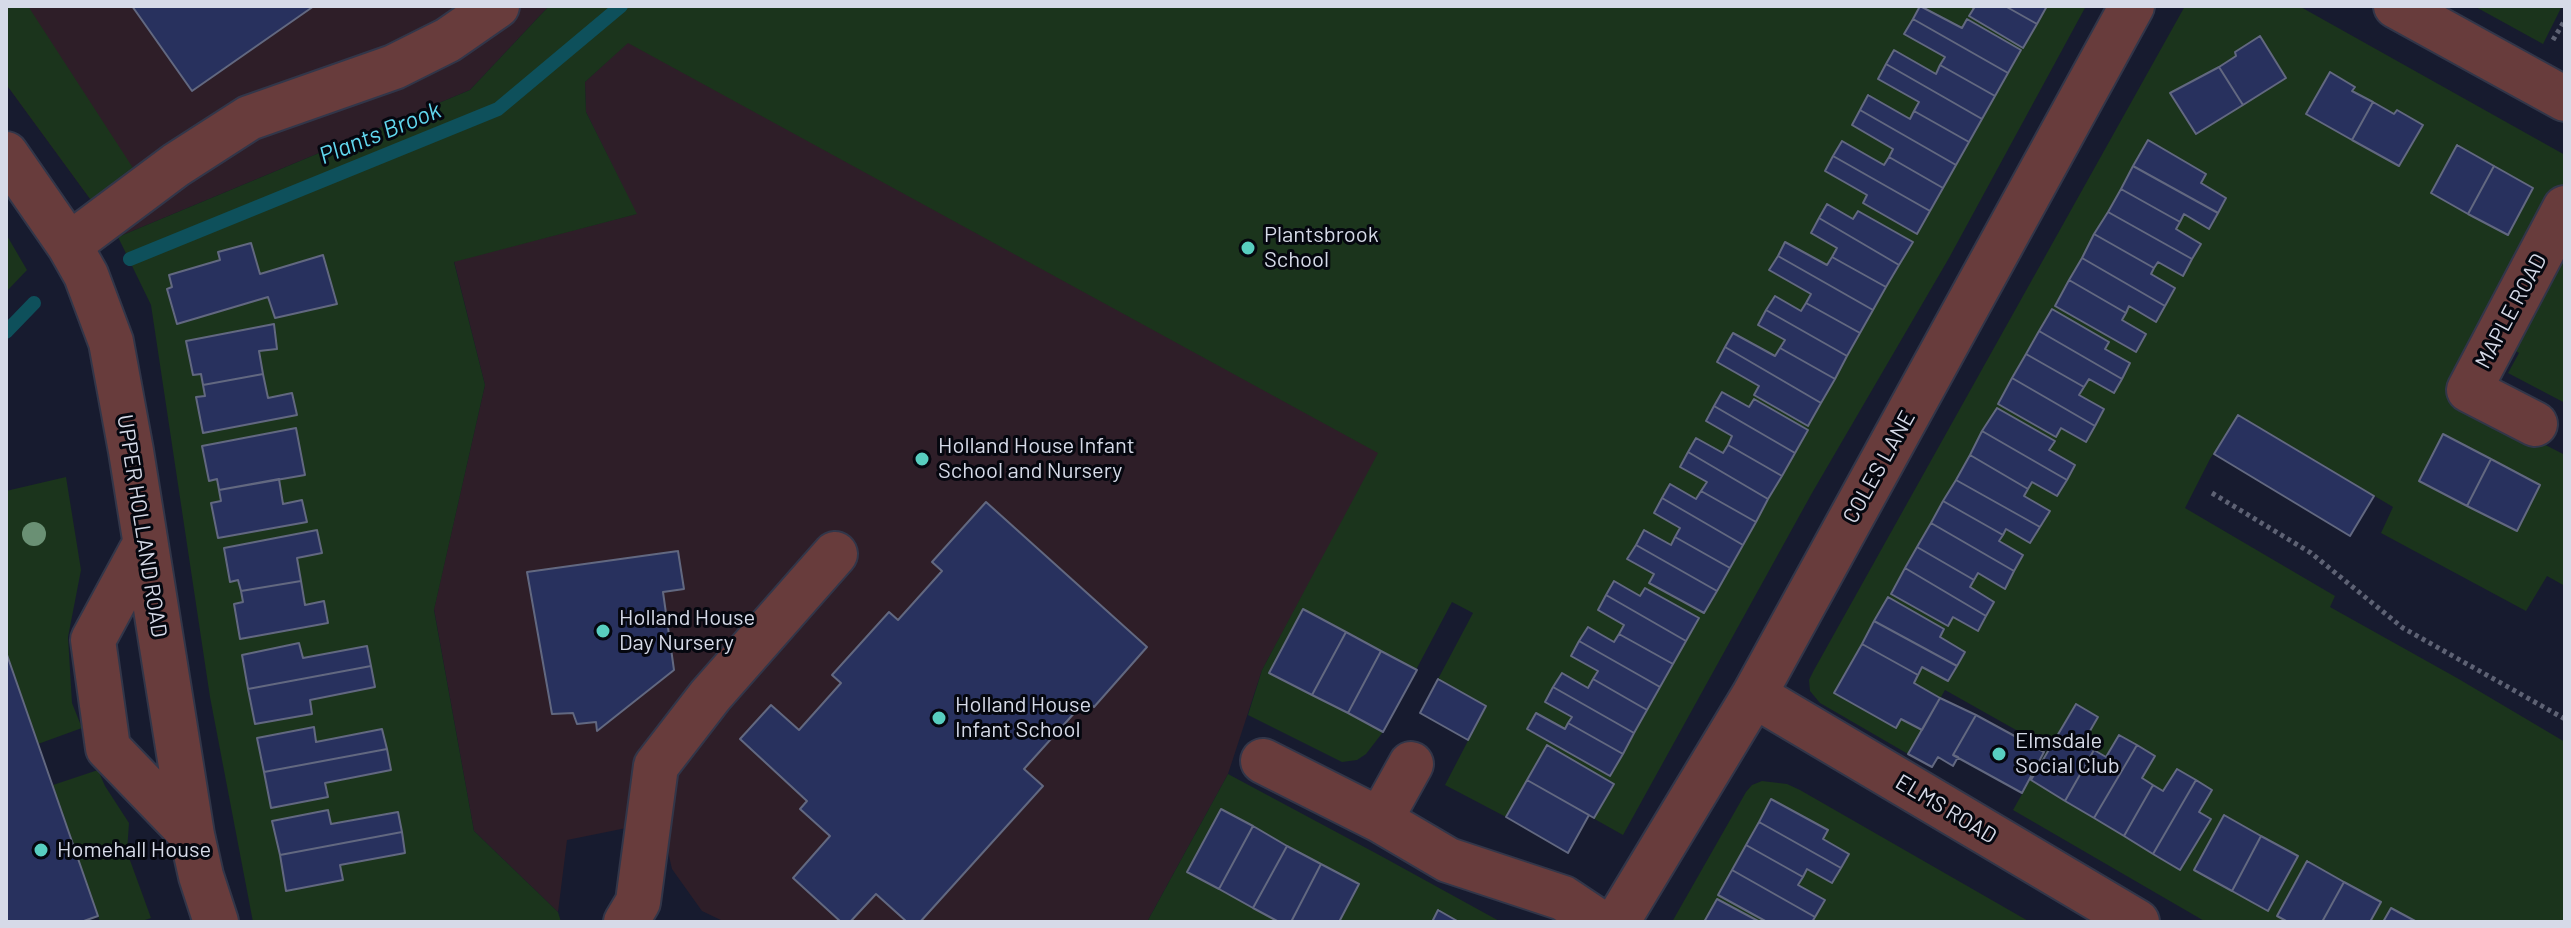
<!DOCTYPE html>
<html>
<head>
<meta charset="utf-8">
<style>
	body { margin:0 }
	#map { position:relative; width:2571px; height:928px; overflow:hidden; background:#171b2f; font-family:Barlow,sans-serif }
	canvas { display:block }
	.frame { position:absolute; inset:0; border:8px solid #d6dae8; pointer-events:none }
</style>
</head>
<body>
<div id="map">
<canvas width="2571" height="928"></canvas>
<div class="frame"></div>
</div>
<script>
const ctx = document.querySelector('canvas').getContext('2d');
ctx.lineJoin = 'round';
function fill(path, color) {
  ctx.fillStyle = color;
  ctx.fill(path, 'evenodd');
}
function shape(rows) {
  const path = new Path2D();
  for (const r of rows) {
    path.moveTo(r[0], r[1]);
    for (let i = 2; i < r.length; i += 2) path.lineTo(r[i], r[i + 1]);
  }
  return path;
}
function trace(path, color, width, dash) {
  ctx.strokeStyle = color;
  ctx.lineWidth = width;
  ctx.lineCap = dash ? 'butt' : 'round';
  ctx.setLineDash(dash || []);
  ctx.stroke(path);
}
function write(font, color, halo, rows, align = 'center') {
  ctx.font = font + ' Barlow,sans-serif';
  ctx.lineWidth = 6;
  ctx.setLineDash([]);
  ctx.textBaseline = 'middle';
  ctx.strokeStyle = halo;
  ctx.fillStyle = color;
  for (const [text, x, y, turn = 0] of rows) {
    ctx.save();
    ctx.translate(x, y);
    ctx.rotate((+turn || 0) * Math.PI / 180);
    ctx.textAlign = isNaN(turn) ? turn : align;
    if (halo) ctx.strokeText(text, 0, 0);
    ctx.fillText(text, 0, 0);
    ctx.restore();
  }
}
const education = shape([
	[6,6,549,6,470,90,118,237,6,84],
	[628,42,1446,332,1262,670,1228,774,1147,922,725,922,702,911,672,869,661,821,567,840,558,912,474,831,434,609,485,385,454,261,636,214,586,112,585,82]
]);
const green = shape([
	[6,6,28,6,133,168,134,179,96,207,6,84],
	[549,6,2086,6,1949,258,1812,493,1623,835,1527,781,1506,817,1445,785,1486,706,1438,679,1473,613,1452,602,1383,732,1366,754,1357,760,1342,762,1248,715,1262,670,1378,453,628,43,585,82,586,112,637,214,454,262,485,385,434,610,474,831,558,912,561,922,253,922,210,697,151,305,118,237,470,90],
	[2185,6,2299,6,2565,155,2565,184,2452,397,2565,455,2565,586,2547,576,2526,611,2381,533,2393,507,2238,415,2210,459,2185,508,2335,596,2330,607,2457,678,2565,742,2565,922,2206,922,2013,810,2048,748,1945,690,1908,754,1820,703,1810,691,1809,680,1814,670],
	[2474,6,2562,6,2543,44],
	[6,234,27,270,6,292],
	[2565,234,2565,403,2508,373,2519,353,2513,349],
	[66,477,81,570,68,637,72,703,82,728,38,744,6,652,6,491],
	[98,770,105,786,129,823,127,852,151,918,139,922,100,922,53,785],
	[1228,774,1381,856,1501,922,1147,922],
	[1762,781,1787,784,1800,790,2030,922,1672,922,1746,792,1752,785]
]);
const stream = shape([
	[130,259,498,109,621,6],
	[6,332,34,303]
]);
const building = shape([
	[132,6,314,6,192,91,132,6],
	[1920,6,1962,28,1967,19,2021,50,2008,73,1913,19,1920,6],
	[1970,6,2005,6,2037,24,2023,48,1969,16,1974,8,1970,6],
	[2005,6,2047,6,2037,24,2005,6],
	[1913,19,2008,73,1995,96,1940,65,1945,57,1904,34,1913,19],
	[2260,36,2286,78,2243,105,2219,67,2236,56,2235,52,2260,36],
	[1894,50,1936,74,1940,65,1995,96,1982,119,1886,64,1894,50],
	[1886,64,1982,119,1969,142,1914,111,1919,102,1878,79,1886,64],
	[2219,67,2243,105,2196,134,2170,93,2219,67],
	[2330,72,2355,87,2352,91,2373,102,2352,140,2306,114,2330,72],
	[1868,95,1910,119,1914,111,1969,142,1956,165,1860,110,1868,95],
	[2373,102,2394,114,2397,110,2423,125,2399,166,2352,140,2373,102],
	[1860,110,1956,165,1943,188,1889,157,1893,149,1852,125,1860,110],
	[2148,140,2206,174,2201,183,2226,198,2218,213,2133,166,2148,140],
	[1842,141,1884,165,1889,157,1943,188,1930,211,1833,156,1842,141],
	[2457,145,2494,166,2468,214,2431,193,2457,145],
	[1833,156,1930,211,1917,234,1863,203,1867,195,1825,171,1833,156],
	[2133,166,2218,213,2209,229,2184,214,2180,222,2121,189,2133,166],
	[2494,166,2533,188,2508,235,2468,214,2494,166],
	[2121,189,2180,222,2176,229,2201,244,2192,259,2108,212,2121,189],
	[1827,204,1853,219,1858,211,1913,242,1899,265,1819,218,1827,204],
	[2108,212,2192,259,2183,276,2158,262,2154,268,2094,234,2108,212],
	[1819,218,1899,265,1886,287,1832,257,1837,248,1811,233,1819,218],
	[2094,234,2154,268,2151,274,2175,288,2165,306,2082,258,2094,234],
	[1785,242,1827,265,1832,257,1886,287,1873,310,1778,256,1785,242],
	[251,243,260,274,323,255,337,304,275,318,268,297,177,324,167,289,172,287,169,275,220,260,218,252,251,243],
	[1778,256,1873,310,1860,333,1806,303,1811,294,1769,270,1778,256],
	[2082,258,2165,306,2156,322,2129,306,2126,313,2069,280,2082,258],
	[2069,280,2126,313,2122,320,2146,334,2136,352,2055,306,2069,280],
	[1775,296,1801,311,1806,303,1860,333,1847,356,1766,310,1775,296],
	[2052,309,2109,342,2105,349,2130,363,2122,379,2039,331,2052,309],
	[1766,310,1847,356,1835,379,1780,348,1785,340,1758,325,1766,310],
	[274,324,277,349,259,351,263,374,203,385,201,374,193,375,186,341,274,324],
	[2039,331,2122,379,2114,393,2089,379,2084,387,2026,354,2039,331],
	[1733,333,1775,356,1780,348,1835,379,1821,403,1725,347,1733,333],
	[1725,347,1821,403,1808,426,1754,395,1759,386,1717,362,1725,347],
	[2026,354,2084,387,2079,395,2104,409,2095,426,2012,378,2026,354],
	[263,374,268,398,292,393,297,415,203,433,196,397,205,396,203,385,263,374],
	[2012,378,2095,426,2086,442,2061,428,2056,437,1998,404,2012,378],
	[1722,392,1749,407,1754,399,1808,430,1795,453,1714,406,1722,392],
	[1714,406,1795,453,1782,476,1728,445,1732,436,1706,421,1714,406],
	[1997,408,2055,441,2049,450,2075,465,2067,480,1982,431,1997,408],
	[2238,415,2374,496,2350,536,2214,454,2238,415],
	[296,428,305,475,219,490,217,479,209,481,202,446,296,428],
	[1982,431,2067,480,2057,496,2032,482,2028,489,1970,455,1982,431],
	[2443,434,2491,459,2467,506,2419,481,2443,434],
	[1696,438,1723,453,1728,445,1782,476,1768,499,1688,452,1696,438],
	[1688,452,1768,499,1756,522,1701,491,1707,482,1680,467,1688,452],
	[1970,455,2028,489,2024,496,2050,511,2040,527,1956,480,1970,455],
	[2491,459,2540,485,2517,531,2467,506,2491,459],
	[279,479,283,504,302,500,307,522,218,538,211,503,221,501,219,490,279,479],
	[1956,480,2040,527,2030,543,2006,529,2003,535,1943,501,1956,480],
	[1670,484,1696,499,1701,491,1756,522,1743,545,1662,498,1670,484],
	[1662,498,1743,545,1730,568,1675,537,1680,528,1654,513,1662,498],
	[1943,501,2003,535,1999,541,2023,555,2014,571,1931,523,1943,501],
	[986,502,1147,647,1094,707,1086,700,1024,769,1043,786,920,922,907,922,876,894,850,922,841,922,793,878,830,836,800,809,807,801,740,739,771,705,799,730,841,683,832,675,889,612,898,620,942,571,932,562,986,502],
	[1931,523,2014,571,2005,589,1978,573,1974,580,1917,547,1931,523],
	[317,530,322,553,297,558,301,581,241,591,238,580,230,582,224,548,317,530],
	[1644,530,1671,545,1675,537,1730,568,1717,591,1636,545,1644,530],
	[1636,545,1717,591,1704,613,1649,583,1654,574,1627,559,1636,545],
	[1917,547,1974,580,1970,587,1994,602,1986,616,1905,568,1917,547],
	[678,551,684,589,663,592,674,670,597,731,596,722,577,724,573,713,552,714,527,572,678,551],
	[1905,568,1986,616,1978,631,1953,617,1948,626,1891,594,1905,568],
	[301,581,305,605,324,601,328,623,240,639,234,604,243,602,241,591,301,581],
	[1614,581,1640,596,1645,588,1699,618,1686,641,1606,595,1614,581],
	[1606,595,1686,641,1673,664,1619,634,1624,625,1598,610,1606,595],
	[1888,597,1944,629,1940,637,1965,652,1957,666,1874,621,1888,597],
	[1303,609,1346,632,1312,695,1269,673,1303,609],
	[1874,621,1957,666,1948,681,1922,667,1918,675,1862,644,1874,621],
	[1588,627,1614,642,1619,634,1673,664,1660,687,1579,641,1588,627],
	[1346,632,1381,651,1348,713,1312,695,1346,632],
	[1579,641,1660,687,1647,710,1593,679,1598,671,1571,656,1579,641],
	[299,643,303,658,367,646,371,666,248,689,242,655,299,643],
	[1862,644,1918,675,1914,683,1940,698,1922,730,1901,719,1896,728,1834,693,1862,644],
	[1381,651,1417,670,1383,732,1348,713,1381,651],
	[6,652,98,916,81,922,6,922,6,652],
	[371,666,375,687,310,700,312,714,255,724,248,689,371,666],
	[1562,673,1588,688,1593,679,1647,710,1634,733,1553,687,1562,673],
	[1438,679,1486,706,1468,740,1420,713,1438,679],
	[1553,687,1634,733,1623,754,1568,723,1572,717,1545,702,1553,687],
	[1940,698,1976,715,1953,755,1958,757,1953,766,1938,757,1932,767,1908,754,1940,698],
	[2076,704,2098,717,2083,743,2094,750,2065,801,2031,780,2076,704],
	[1536,713,1565,729,1568,723,1623,754,1610,776,1527,729,1536,713],
	[1976,715,2044,752,2022,793,1953,755,1976,715],
	[314,727,316,742,382,729,387,749,264,772,257,738,314,727],
	[2119,735,2137,745,2094,818,2065,801,2094,750,2106,757,2119,735],
	[1547,745,1614,784,1594,818,1527,780,1547,745],
	[2137,745,2155,756,2142,778,2153,785,2124,836,2094,818,2137,745],
	[387,749,391,770,325,783,328,797,271,808,264,772,387,749],
	[2177,769,2196,780,2153,854,2124,836,2153,785,2163,791,2177,769],
	[1527,780,1589,815,1568,853,1506,817,1527,780],
	[2196,780,2212,790,2199,812,2211,819,2180,870,2153,854,2196,780],
	[1771,799,1828,830,1823,839,1849,854,1841,868,1759,822,1771,799],
	[1221,809,1253,826,1219,889,1187,872,1221,809],
	[328,810,331,824,398,812,402,832,280,855,272,821,328,810],
	[2224,815,2261,836,2232,891,2194,870,2224,815],
	[1759,822,1841,868,1832,883,1807,869,1803,877,1746,845,1759,822],
	[1253,826,1287,846,1253,908,1219,889,1253,826],
	[402,832,405,853,340,865,343,880,286,891,280,855,402,832],
	[2261,836,2298,856,2268,911,2232,891,2261,836],
	[1746,845,1803,877,1798,885,1825,900,1815,917,1732,870,1746,845],
	[1287,846,1321,864,1291,922,1279,922,1253,908,1287,846],
	[2307,861,2344,882,2322,922,2288,922,2277,916,2307,861],
	[1321,864,1359,884,1339,922,1291,922,1321,864],
	[1732,870,1815,917,1812,922,1767,922,1718,895,1732,870],
	[2344,882,2381,902,2370,922,2322,922,2344,882],
	[1717,899,1760,922,1704,922,1717,899],
	[2391,908,2417,922,2383,922,2391,908],
	[1438,910,1459,922,1432,922,1438,910]
]);
const path = shape([
	[2553,40,2565,20],
	[2212,493,2311,553,2403,628,2565,719]
]);
const minor = shape([
	[2396,6,2565,99],
	[6,154,69,245,86,275,111,342,131,451,192,835,201,876,216,922],
	[69,245,176,165,249,118,394,67,448,40,497,6],
	[2535,424,2469,390,2565,208],
	[145,544,93,640,108,748,192,835],
	[1754,695,2137,922],
	[1263,761,1380,820,1448,860,1563,898,1599,922],
	[1380,820,1411,764],
	[626,922,638,902,656,766,710,696,835,554],
	[1617,922,1754,695,2132,6]
]);
const trees = [
	[34,534]
];
const markers = [
	[1248,248,8,"#58cec0"],
	[922,459,8,"#58cec0"],
	[603,631,8,"#58cec0"],
	[939,718,8,"#58cec0"],
	[1999,754,8,"#58cec0"],
	[41,850,8,"#58cec0"]
];
const poiNames = [
	["Plantsbrook",1264,235],
	["School",1264,260],
	["Holland House Infant",938,446],
	["School and Nursery",938,471],
	["Holland House",619,618],
	["Day Nursery",619,643],
	["Holland House",955,705],
	["Infant School",955,730],
	["Elmsdale",2015,741],
	["Social Club",2015,766],
	["Homehall House",57,850]
];
const streetNames = [
	["MAPLE ROAD",2511,311,-62],
	["COLES LANE",1879,467,-61],
	["UPPER HOLLAND ROAD",142,526,81],
	["ELMS ROAD",1946,809,31]
];
const waterNames = [
	["Plants Brook",380,133,-22]
];
fill(education, '#2e1e28');
fill(green, '#1b341c');
trace(stream, '#0e505b', 14);
fill(building, '#28315e');
trace(building, '#626880', 2);
trace(minor, '#323649', 48);
trace(path, '#5e6274', 5, [4, 4]);
trace(minor, '#683c3c', 44);
ctx.fillStyle = '#6a9074';
for (const [x, y] of trees) {
  ctx.beginPath();
  ctx.arc(x, y, 12, 0, 2 * Math.PI);
  ctx.fill();
}
for (const [x, y, r, color] of markers) {
  const dot = new Path2D();
  dot.arc(x, y, r, 0, 2 * Math.PI);
  ctx.fillStyle = color;
  ctx.fill(dot);
  trace(dot, '#05070f', 3);
}
write('22px', '#d6dae8', '#05070f', poiNames, 'left');
write('22px', '#d6dae8', '#05070f', streetNames);
write('italic 24px', '#61d7ee', '#05070f', waterNames);
</script>
</body>
</html>
